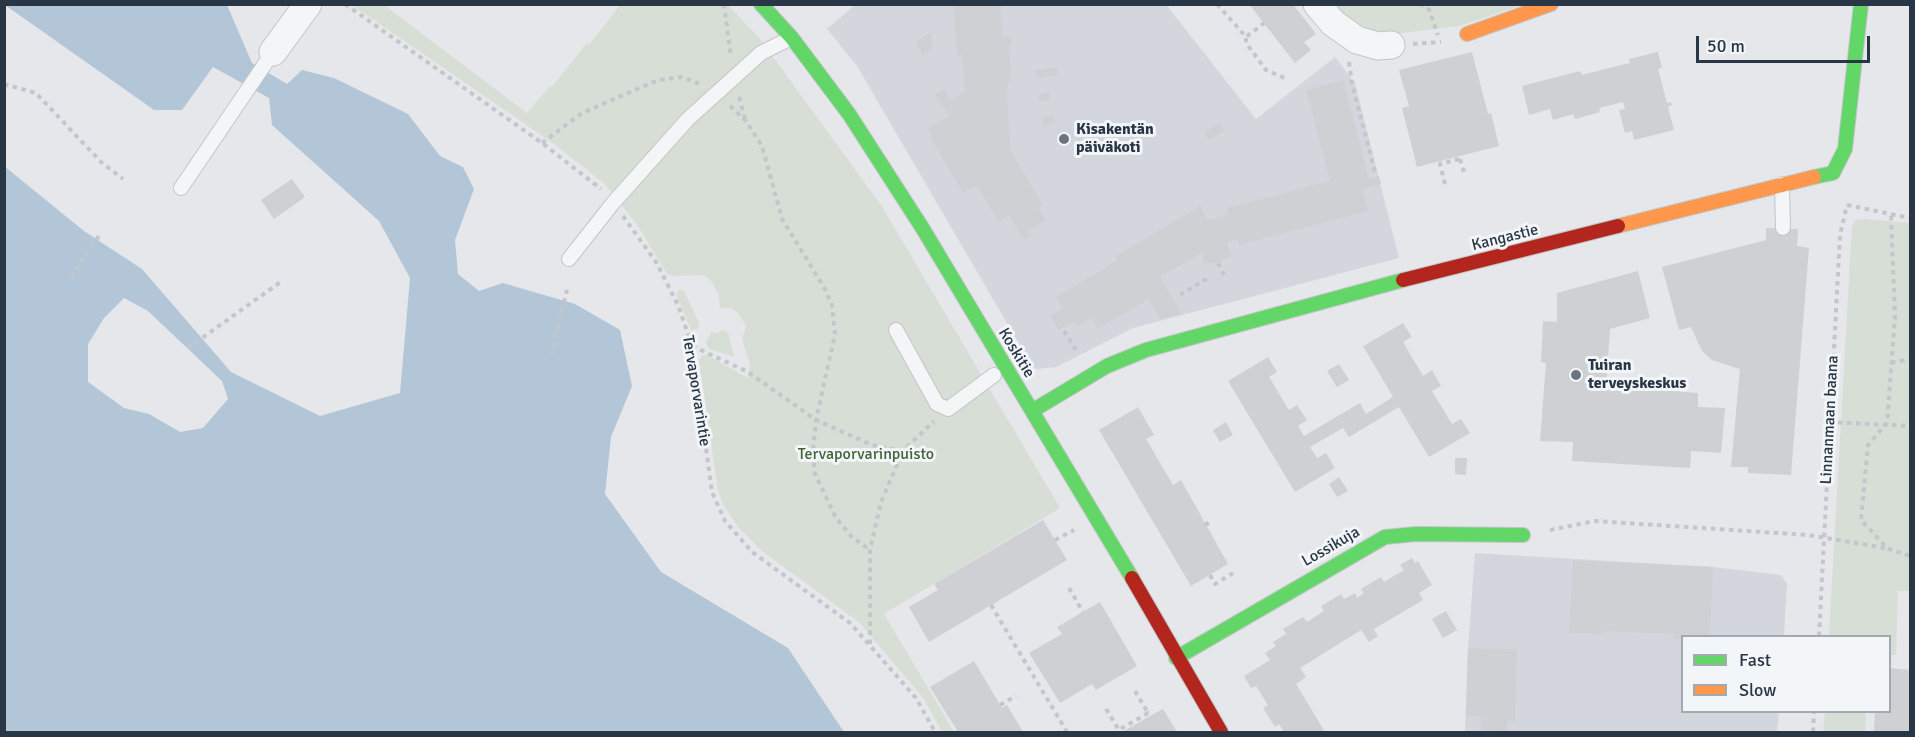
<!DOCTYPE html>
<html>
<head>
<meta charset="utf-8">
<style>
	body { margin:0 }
	#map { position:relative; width:1915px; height:737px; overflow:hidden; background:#e5e7ea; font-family:Signika,sans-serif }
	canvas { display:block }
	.frame { position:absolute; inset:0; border:6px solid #293646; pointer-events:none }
	.legend { position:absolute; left:1681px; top:635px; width:210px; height:78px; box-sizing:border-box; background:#f3f6f9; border:2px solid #a2a9b1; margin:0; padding:8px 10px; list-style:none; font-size:18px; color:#293646 }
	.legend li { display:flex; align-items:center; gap:12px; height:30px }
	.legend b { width:30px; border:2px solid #a2a9b1 }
	.scale { position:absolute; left:1696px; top:36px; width:174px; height:27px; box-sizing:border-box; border:3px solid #293646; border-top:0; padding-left:8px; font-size:18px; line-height:21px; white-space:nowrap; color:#293646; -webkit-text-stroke:4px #f3f6f9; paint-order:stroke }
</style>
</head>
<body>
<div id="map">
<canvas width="1915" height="737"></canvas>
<div class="frame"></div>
<ul class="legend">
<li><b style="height:8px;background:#63d668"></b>Fast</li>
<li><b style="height:8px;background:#ff974d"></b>Slow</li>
</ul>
<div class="scale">50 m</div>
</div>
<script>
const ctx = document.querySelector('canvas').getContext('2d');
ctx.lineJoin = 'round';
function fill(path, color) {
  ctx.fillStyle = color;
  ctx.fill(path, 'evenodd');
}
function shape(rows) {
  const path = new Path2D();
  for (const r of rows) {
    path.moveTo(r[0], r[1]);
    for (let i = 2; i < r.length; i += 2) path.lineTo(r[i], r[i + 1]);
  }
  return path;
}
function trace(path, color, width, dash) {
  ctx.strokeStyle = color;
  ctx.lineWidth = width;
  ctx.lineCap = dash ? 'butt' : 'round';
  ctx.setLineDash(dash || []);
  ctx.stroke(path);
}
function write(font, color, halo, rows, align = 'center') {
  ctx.font = font + ' Signika,sans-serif';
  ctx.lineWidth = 6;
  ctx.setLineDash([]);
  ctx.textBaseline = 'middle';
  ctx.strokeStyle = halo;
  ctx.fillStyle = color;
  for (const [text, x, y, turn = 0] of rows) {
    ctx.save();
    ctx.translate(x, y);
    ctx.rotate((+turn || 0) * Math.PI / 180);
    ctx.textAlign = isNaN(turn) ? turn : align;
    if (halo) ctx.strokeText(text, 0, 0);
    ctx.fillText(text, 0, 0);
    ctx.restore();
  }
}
const built = shape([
	[855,5,1171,5,1168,7,1256,119,1335,57,1355,83,1399,258,1133,328,1056,367,1037,369,1032,366,857,66,827,29],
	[1475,553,1713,567,1781,575,1787,584,1784,636,1682,636,1682,712,1779,712,1777,732,1465,732,1468,648]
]);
const green = shape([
	[352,5,384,5,527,113,550,86,552,87,586,44,589,45,620,5,728,5,760,39,881,205,1060,508,884,614,954,732,942,732,924,699,860,623,762,551,738,527,723,504,718,490,699,360,702,355,707,355,748,378,750,365,742,339,746,326,740,315,731,308,720,308,719,296,712,282,704,275,674,276,667,274,636,223,604,183,554,144],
	[1331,5,1522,5,1459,26,1385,35,1357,27],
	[1865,219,1910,223,1910,591,1898,591,1896,655,1890,655,1890,636,1829,636,1852,226,1856,220],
	[680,289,684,291,700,325,698,329,691,330,676,294],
	[723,330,728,333,734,357,708,348,706,342,711,332,717,333],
	[1825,712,1866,712,1865,732,1823,732]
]);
const water = shape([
	[5,5,227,5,252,63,287,84,302,70,334,78,408,114,440,156,463,167,474,189,455,240,458,274,479,291,503,283,575,304,620,330,632,386,611,437,605,494,661,572,788,648,844,732,5,732,4,166,84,231,142,269,231,372,320,416,400,393,410,278,379,221,272,125,269,98,213,67,182,110,154,110],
	[124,298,148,311,222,381,228,399,203,428,180,432,149,414,124,408,88,382,88,344,104,318]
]);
const building = shape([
	[953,4,1001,4,1002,37,1011,37,1011,46,1009,46,1011,81,1008,82,1007,98,1011,152,1043,205,1038,208,1046,220,1028,231,1032,236,1024,240,1009,216,999,222,977,185,963,193,931,139,933,138,928,128,949,116,935,94,944,89,951,100,965,92,962,55,957,55],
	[1249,4,1293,4,1316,34,1304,42,1311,50,1295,63],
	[931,32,933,49,923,55,916,42],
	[1472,52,1488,114,1491,113,1499,146,1417,167,1402,108,1409,106,1399,70],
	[1658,52,1662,68,1658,69,1667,103,1671,102,1672,105,1668,107,1674,130,1634,140,1632,131,1625,133,1619,110,1625,109,1623,102,1599,108,1600,112,1575,119,1573,114,1553,120,1550,109,1529,115,1522,86,1580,71,1582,75,1630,63,1629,59],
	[1057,67,1058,75,1036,78,1035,70],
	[1343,80,1369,179,1379,176,1381,184,1362,189,1368,211,1239,245,1238,240,1227,242,1231,256,1218,263,1204,263,1202,253,1160,277,1182,314,1160,319,1149,299,1098,329,1091,318,1077,326,1075,321,1059,330,1050,316,1063,308,1056,297,1118,260,1116,256,1200,206,1208,220,1228,214,1227,208,1330,181,1306,90],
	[1050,92,1050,100,1039,102,1038,94],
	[1053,115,1055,123,1043,126,1042,117],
	[1220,123,1224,131,1209,140,1204,132],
	[292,179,305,197,274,219,261,200],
	[1766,228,1798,229,1797,246,1809,248,1791,475,1748,473,1748,467,1731,467,1740,369,1712,360,1702,351,1691,327,1679,330,1662,267,1766,240],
	[1638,271,1650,318,1610,329,1606,386,1698,393,1698,407,1725,408,1721,453,1691,451,1690,468,1572,461,1573,442,1540,441,1546,363,1541,362,1543,321,1557,322,1557,293],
	[1403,323,1412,337,1403,342,1423,376,1432,370,1441,386,1432,391,1452,424,1461,419,1470,433,1429,457,1399,407,1349,437,1343,428,1310,447,1317,458,1326,453,1335,468,1295,492,1228,381,1268,357,1277,372,1269,377,1289,410,1297,405,1307,420,1298,426,1304,436,1360,403,1366,414,1393,397,1363,346],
	[1339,364,1349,380,1337,387,1327,371],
	[1138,407,1154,435,1146,439,1173,485,1181,480,1228,564,1191,586,1099,430],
	[1226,422,1233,435,1220,442,1213,430],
	[1455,458,1467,458,1466,475,1455,474],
	[1339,477,1348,491,1337,497,1329,484],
	[1043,520,1067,560,929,642,909,607,938,590,934,584],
	[1412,558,1415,563,1418,561,1432,585,1419,593,1423,600,1374,629,1378,636,1369,642,1361,630,1300,668,1306,677,1296,684,1325,732,1284,732,1279,724,1275,727,1263,708,1268,705,1256,686,1251,688,1244,676,1270,660,1265,653,1276,646,1273,642,1286,634,1283,629,1303,617,1307,622,1324,611,1321,606,1341,594,1344,599,1355,593,1357,598,1364,593,1361,589,1381,577,1384,582,1404,570,1400,565],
	[1573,560,1713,567,1710,636,1682,636,1682,639,1673,639,1673,634,1602,631,1602,634,1569,633],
	[1100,602,1137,666,1096,690,1092,684,1060,703,1029,653,1062,634,1057,627],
	[1446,611,1457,630,1443,638,1432,619],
	[1468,648,1517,649,1515,721,1507,721,1507,731,1481,730,1481,716,1466,716],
	[974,661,1002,708,1007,705,1023,732,958,732,930,687],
	[1890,668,1910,670,1910,732,1874,732,1875,712,1890,712],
	[1163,709,1177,732,1122,732,1150,716]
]);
const path = shape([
	[345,4,542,143,601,189],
	[724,4,731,57],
	[1217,4,1246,37,1264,23],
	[1420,4,1428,7,1438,35],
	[1246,38,1246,43,1266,70,1287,79],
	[1413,44,1441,42],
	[1349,62,1352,83,1375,172],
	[4,84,36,93,101,162,123,179],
	[739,97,745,119],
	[730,106,746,121,762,146,782,219,825,289,832,305,835,334,816,420,813,451,815,474,836,518,852,537,870,550],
	[542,143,582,113,658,80,682,77,700,84],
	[1460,159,1465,175],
	[1445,184,1440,164,1460,159,1460,156],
	[1847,205,1910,218],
	[623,216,656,262,678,305,692,346,712,492,725,521,752,552,850,623,916,698,935,732],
	[1891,216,1895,317,1887,423,1868,445,1861,520,1887,548,1910,556],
	[1218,263,1224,275],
	[71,277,101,233],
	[1180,295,1208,278],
	[1064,331,1077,352],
	[692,346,748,372,816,420,872,445,903,451,934,421],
	[188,348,282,281],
	[551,355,567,290],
	[1891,363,1910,359],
	[1829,422,1910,426],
	[1205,525,1211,521],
	[1550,530,1595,521,1808,535,1885,548],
	[1055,540,1074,530],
	[1210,575,1215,584,1235,572],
	[1069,588,1083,612],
	[991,605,1067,732],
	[1819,636,1840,235,1847,205],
	[870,644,870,550,881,502,903,451],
	[1135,691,1148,713],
	[1000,705,1016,696],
	[1106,709,1119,730,1148,713,1150,716],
	[1813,732,1814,712]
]);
const lane = shape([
	[1782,184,1783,228],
	[181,188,273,52],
	[569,259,613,203,688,119,761,53,791,38],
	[896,330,937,404,948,409,994,375]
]);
const street = shape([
	[1317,4,1333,23,1357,40,1378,46,1391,45],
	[273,52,308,4]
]);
const fast = shape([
	[761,4,792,38,849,114,923,229,1132,578],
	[1814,177,1833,173,1845,149,1861,4],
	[1032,411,1107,366,1146,350,1403,280],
	[1176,658,1385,537,1416,534,1523,535]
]);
const slow = shape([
	[1467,34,1551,4],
	[1618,226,1814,177]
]);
const jam = shape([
	[1403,280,1618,226],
	[1132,578,1221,732]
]);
const markers = [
	[1064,139,6,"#6b747f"],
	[1576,375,6,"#6b747f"]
];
const poiNames = [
	["Kisakentän",1076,130],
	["päiväkoti",1076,148],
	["Tuiran",1588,366],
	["terveyskeskus",1588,384]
];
const streetNames = [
	["Kangastie",1505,238,-14],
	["Koskitie",1016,353,59],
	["Tervaporvarintie",696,391,81],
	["Linnanmaan baana",1830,420,-87],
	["Lossikuja",1331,547,-30]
];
const parkNames = [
	["Tervaporvarinpuisto",866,455]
];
fill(built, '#d3d7dd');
fill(green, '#d6ded5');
fill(water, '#b2c6d7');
fill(building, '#ced0d3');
trace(lane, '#c3c5c8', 16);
trace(street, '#c3c5c8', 29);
trace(fast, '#c3c5c8', 16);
trace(slow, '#c3c5c8', 16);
trace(jam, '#c3c5c8', 16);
trace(path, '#c3c6ca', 4, [4.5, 4.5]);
trace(lane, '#f4f5f7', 14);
trace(street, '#f4f5f7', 27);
trace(fast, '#63d668', 14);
trace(slow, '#ff974d', 14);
trace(jam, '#b3261e', 14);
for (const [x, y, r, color] of markers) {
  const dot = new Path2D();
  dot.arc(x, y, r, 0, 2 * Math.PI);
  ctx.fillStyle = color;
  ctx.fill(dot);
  trace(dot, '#f3f6f9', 2);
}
write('bold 16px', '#293646', '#f3f6f9', poiNames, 'left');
write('16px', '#293646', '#f3f6f9', streetNames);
write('16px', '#416335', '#f3f6f9', parkNames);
</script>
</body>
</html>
